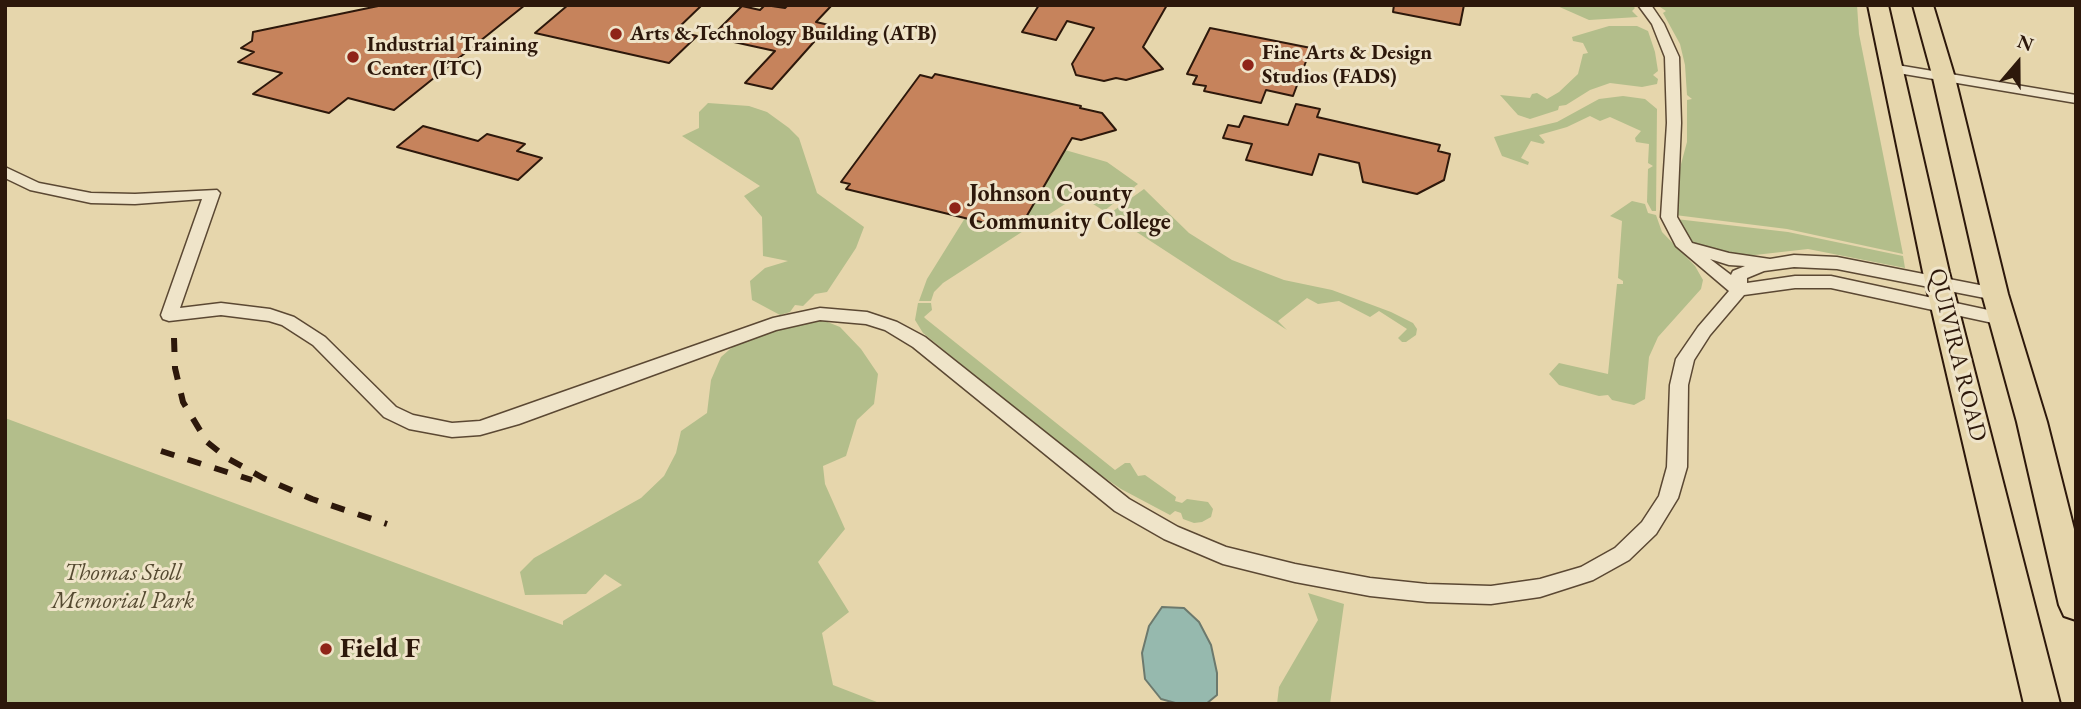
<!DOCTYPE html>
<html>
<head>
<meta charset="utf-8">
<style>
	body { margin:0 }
	#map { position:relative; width:2081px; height:709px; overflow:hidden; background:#e6d6ac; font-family:"EB Garamond",serif }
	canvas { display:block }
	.frame { position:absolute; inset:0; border:7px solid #2d180b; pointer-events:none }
	.north { position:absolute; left:1983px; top:28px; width:70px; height:70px; -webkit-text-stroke:5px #efe4c9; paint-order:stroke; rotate:20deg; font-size:19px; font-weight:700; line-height:28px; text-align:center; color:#2d180b }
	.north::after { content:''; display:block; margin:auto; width:24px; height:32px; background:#2d180b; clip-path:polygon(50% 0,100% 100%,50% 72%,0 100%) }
</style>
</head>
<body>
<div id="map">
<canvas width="2081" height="709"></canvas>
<div class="frame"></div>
<div class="north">N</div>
</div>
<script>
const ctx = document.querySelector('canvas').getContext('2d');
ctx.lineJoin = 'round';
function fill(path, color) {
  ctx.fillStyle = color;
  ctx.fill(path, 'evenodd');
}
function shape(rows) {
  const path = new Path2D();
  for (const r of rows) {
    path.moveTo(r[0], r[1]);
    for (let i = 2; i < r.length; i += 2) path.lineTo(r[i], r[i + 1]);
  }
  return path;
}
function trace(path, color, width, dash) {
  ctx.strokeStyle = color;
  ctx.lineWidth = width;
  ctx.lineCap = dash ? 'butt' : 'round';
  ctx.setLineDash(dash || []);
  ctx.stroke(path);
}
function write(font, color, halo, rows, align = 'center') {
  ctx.font = font + ' "EB Garamond",serif';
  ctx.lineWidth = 6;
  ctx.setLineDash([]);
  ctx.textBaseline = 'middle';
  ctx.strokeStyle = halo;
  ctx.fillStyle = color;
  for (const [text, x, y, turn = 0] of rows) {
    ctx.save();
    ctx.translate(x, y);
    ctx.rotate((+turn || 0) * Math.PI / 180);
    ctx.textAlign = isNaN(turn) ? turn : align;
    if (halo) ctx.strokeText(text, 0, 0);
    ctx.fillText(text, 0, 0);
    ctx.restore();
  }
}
const green = shape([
	[1555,5,1632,5,1635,8,1632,11,1638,17,1589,20],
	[1657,5,1857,5,1859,34,1903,254,1787,229,1675,215,1677,179,1687,142,1687,100,1692,99,1687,95,1685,65,1680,44,1663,13,1666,11],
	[1609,26,1637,26,1648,31,1655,52,1658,71,1653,75,1658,79,1657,84,1642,87,1610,83,1590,90,1566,105,1559,106,1558,110,1530,119,1518,115,1500,95,1530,98,1532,94,1537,93,1547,99,1559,92,1578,74,1583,54,1588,53,1583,43,1573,41,1572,37],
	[1623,96,1645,99,1657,109,1656,211,1652,211,1647,202,1648,169,1653,166,1648,163,1649,144,1636,142,1635,138,1641,131,1610,117,1600,121,1590,116,1567,127,1539,135,1545,142,1543,144,1531,141,1521,158,1529,162,1528,165,1502,156,1494,137,1557,122,1599,99],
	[708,103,749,106,767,112,789,128,799,138,817,193,864,227,856,248,827,292,815,294,803,306,795,305,790,312,780,315,752,300,750,281,765,268,788,261,763,256,762,217,744,196,760,186,682,136,699,128,699,112],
	[1065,150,1107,162,1138,184,1104,211,1079,195,943,283,934,292,931,301,919,301,927,279,965,218,1018,231],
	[1144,189,1189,233,1232,260,1284,280,1332,290,1391,312,1413,323,1417,329,1416,335,1406,342,1402,342,1398,338,1407,329,1379,311,1370,317,1339,301,1318,304,1307,298,1278,321,1287,330,1109,214],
	[1632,201,1645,204,1648,213,1656,215,1662,232,1695,266,1703,280,1701,289,1658,337,1649,357,1645,399,1634,405,1612,400,1608,395,1599,396,1559,385,1549,374,1559,363,1608,374,1617,284,1623,284,1623,281,1618,278,1622,221,1610,216],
	[1676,219,1788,232,1903,256,1905,268,1808,249,1746,256,1705,250,1688,239],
	[918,303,931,303,932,310,924,317,926,319,1115,470,1125,463,1130,463,1138,476,1145,475,1176,497,1175,501,1182,503,1187,499,1208,502,1213,509,1211,517,1202,522,1194,523,1183,519,1181,513,1175,511,1170,515,1121,489,1077,459,923,333,915,320],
	[806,321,825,321,840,327,861,349,878,374,874,404,857,420,846,456,823,466,825,484,845,529,818,562,849,612,822,633,833,685,882,704,5,704,5,418,563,625,563,621,622,585,605,574,586,594,525,595,520,572,534,558,641,498,664,476,676,453,681,431,707,413,711,380,721,357,737,343],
	[1308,593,1344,604,1330,704,1277,704,1279,687,1318,620]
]);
const water = shape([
	[1162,607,1184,608,1199,622,1211,645,1217,673,1217,695,1206,704,1179,704,1161,699,1145,679,1142,653,1149,626,1162,607]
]);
const building = shape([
	[383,5,525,5,394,110,348,98,329,113,253,94,282,73,238,62,254,52,241,48,252,41,253,32,383,5],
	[568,5,702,5,675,31,697,36,669,63,535,33,568,5],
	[765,5,785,8,788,5,832,5,816,22,829,25,772,89,745,83,775,51,711,37,742,6,760,10,765,5],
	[1039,5,1167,5,1143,47,1163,69,1126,80,1116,78,1104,81,1076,75,1072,64,1094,28,1067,21,1056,40,1022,32,1039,5],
	[1394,5,1464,5,1460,25,1393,12,1394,5],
	[1210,28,1311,48,1293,96,1266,90,1261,103,1204,91,1206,86,1193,84,1197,76,1187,74,1210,28],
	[935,74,1081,106,1080,108,1102,113,1116,130,1081,140,1072,138,1018,231,846,189,850,184,841,182,920,75,932,78,935,74],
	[1296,104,1320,109,1317,117,1440,145,1438,151,1450,154,1444,180,1417,194,1363,182,1359,163,1319,154,1312,175,1246,160,1252,144,1223,138,1228,125,1239,127,1244,116,1288,125,1296,104],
	[423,126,478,141,487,134,525,144,517,151,542,158,518,180,397,147,423,126]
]);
const minor = shape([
	[1638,5,1651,5,1664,24,1679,57,1681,123,1677,217,1692,243,1729,253,1770,259,1794,255,1837,257,1995,288,2003,294,1995,300,1837,269,1794,267,1764,271,1747,278,1747,283,1795,276,1831,276,2002,313,2011,319,2002,325,1831,288,1795,288,1744,295,1710,335,1694,360,1688,385,1687,467,1678,498,1656,534,1629,560,1593,580,1540,597,1491,604,1427,602,1370,596,1295,582,1223,564,1164,539,1115,511,913,347,885,330,866,324,820,320,776,330,519,424,480,435,452,437,409,429,384,417,313,345,282,325,269,321,221,315,169,321,163,319,161,315,202,199,135,204,91,203,30,190,5,178,5,167,39,183,91,193,135,194,217,190,220,193,180,308,221,303,270,309,294,317,325,337,396,407,413,415,452,423,480,421,773,318,820,308,867,312,897,322,925,337,1129,499,1178,527,1226,547,1295,564,1370,578,1427,584,1491,586,1540,579,1581,567,1615,548,1642,522,1659,496,1667,467,1670,385,1676,359,1698,327,1729,291,1676,246,1661,217,1667,123,1665,57,1652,24,1638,5],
	[1710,259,1729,265,1745,266,1733,271,1731,275,1710,259],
	[1891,64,2076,95,2076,103,1886,71,1884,68,1891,64]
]);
const primary = shape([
	[1868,5,1888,5,1949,272,2060,704,2024,704,1923,272,1868,5],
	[1913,5,1933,5,1955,78,2008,294,2047,422,2076,537,2076,620,2064,616,2059,605,2017,422,1982,294,1933,78,1913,5]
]);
const rail = shape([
	[174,338,175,368,183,402,207,442,227,458,263,478,312,499,387,524],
	[161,451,252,480]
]);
const markers = [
	[616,34,7,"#8f2418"],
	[353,57,7,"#8f2418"],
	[1248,65,7,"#8f2418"],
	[955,208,7,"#8f2418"],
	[326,649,7,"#8f2418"]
];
const farPoinames = [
	["Arts & Technology Building (ATB)",630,34],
	["Industrial Training",367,45],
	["Center (ITC)",367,69],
	["Fine Arts & Design",1262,53],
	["Studios (FADS)",1262,77]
];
const poiNames = [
	["Johnson County",969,194],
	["Community College",969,222]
];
const streetNames = [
	["QUIVIRA ROAD",1957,355,76]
];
const parkNames = [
	["Thomas Stoll",123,573],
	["Memorial Park",123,601]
];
const nearPoinames = [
	["Field F",340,649]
];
fill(green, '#b3be8b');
fill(water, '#96b9ae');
trace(water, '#6c796d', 2);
fill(building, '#c6835c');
trace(building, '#2d180b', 2);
trace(minor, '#5b4833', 3);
trace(primary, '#2d180b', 4);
fill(minor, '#efe4c9');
fill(primary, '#e6d6ac');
trace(rail, '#2d180b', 6, [14, 14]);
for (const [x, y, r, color] of markers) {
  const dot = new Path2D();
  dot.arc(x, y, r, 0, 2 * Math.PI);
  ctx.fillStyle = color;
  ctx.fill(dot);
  trace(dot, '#efe4c9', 2.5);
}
write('bold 21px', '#2d180b', '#efe4c9', farPoinames, 'left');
write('bold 24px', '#2d180b', '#efe4c9', poiNames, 'left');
write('24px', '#2d180b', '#efe4c9', streetNames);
write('italic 24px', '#554a31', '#efe4c9', parkNames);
write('bold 28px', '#2d180b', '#efe4c9', nearPoinames, 'left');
</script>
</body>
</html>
